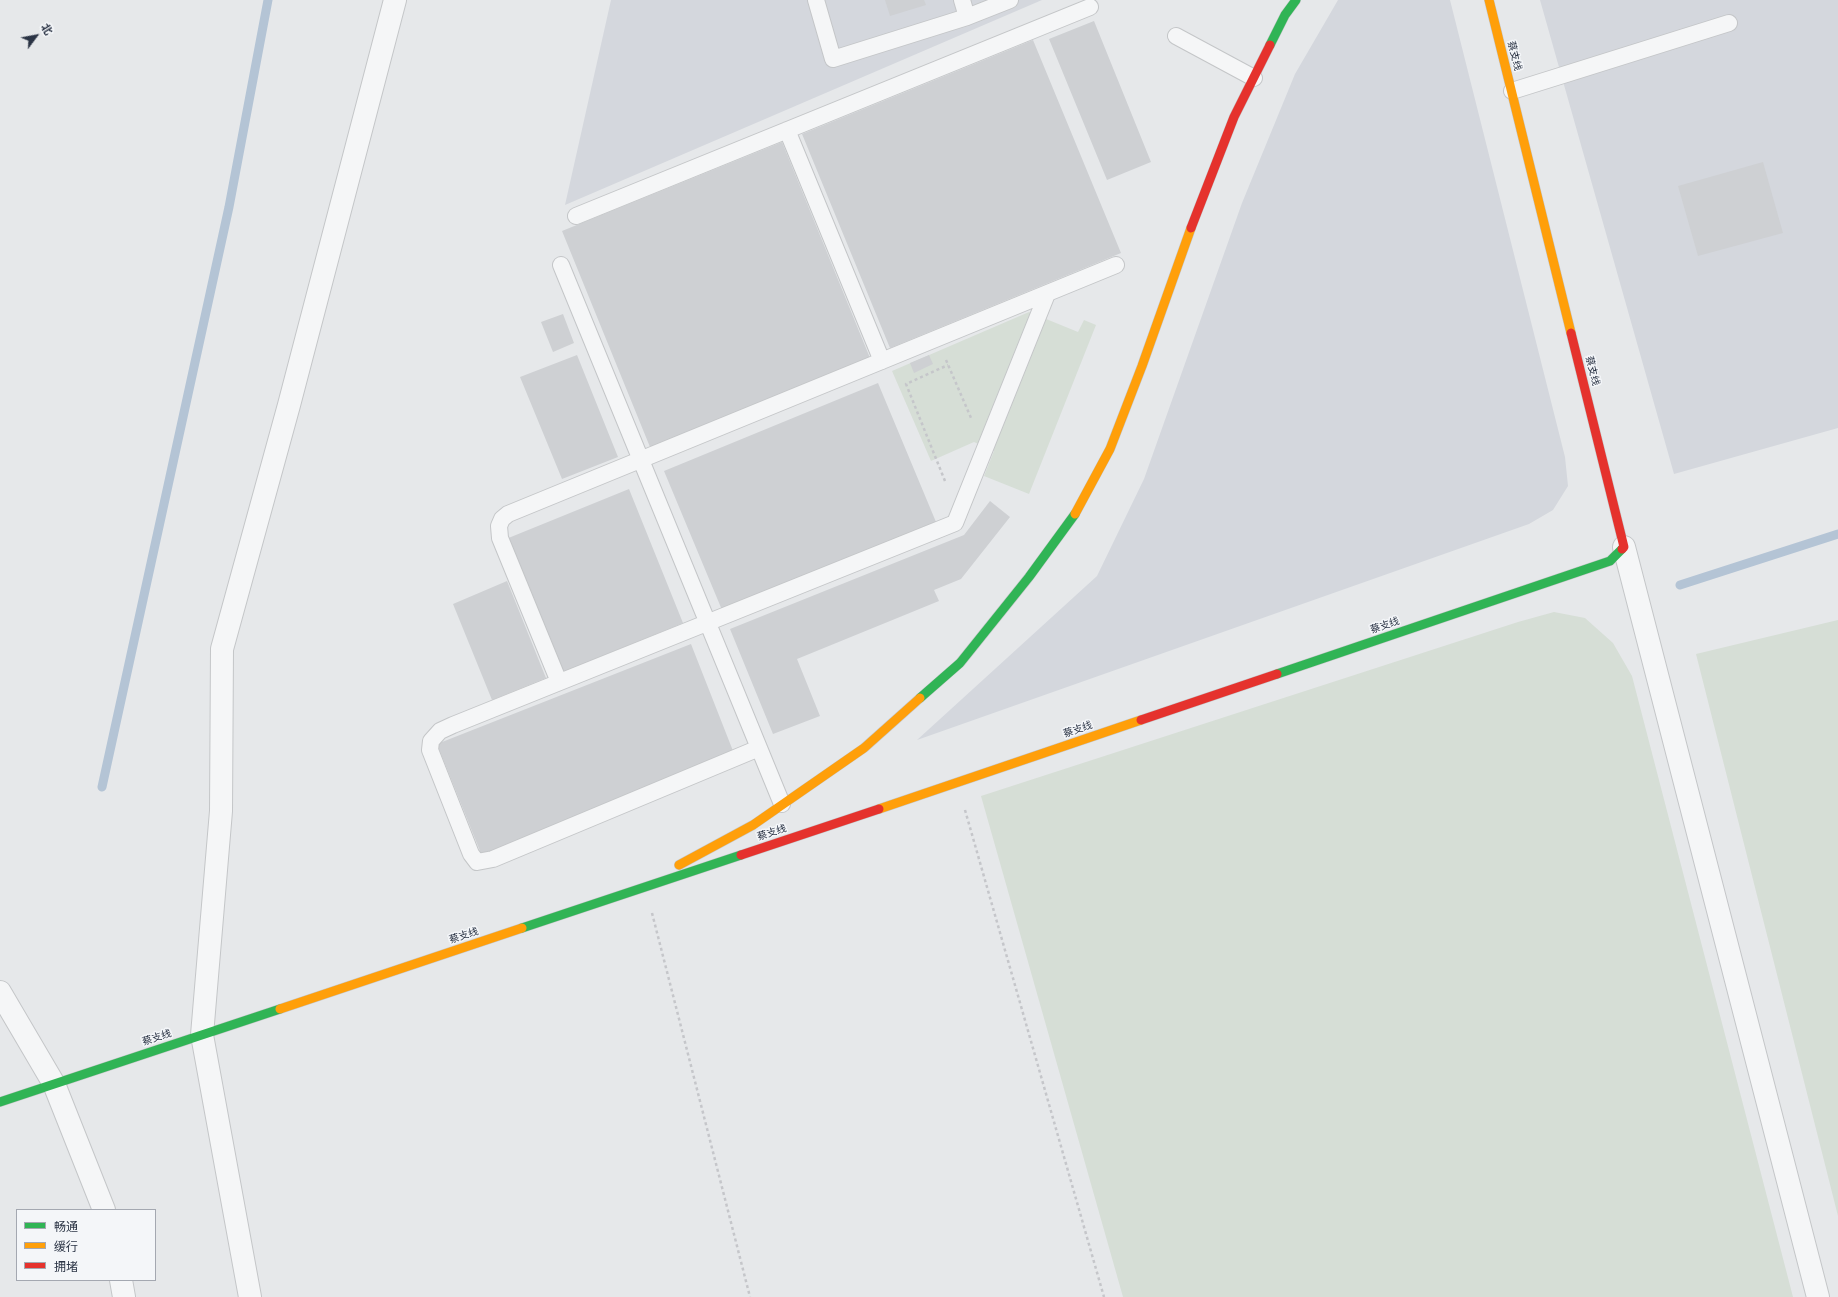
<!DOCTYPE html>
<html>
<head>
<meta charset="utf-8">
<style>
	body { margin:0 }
	#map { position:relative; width:1838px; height:1297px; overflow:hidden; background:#e6e8ea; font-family:"Varela Round","Noto Sans SC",sans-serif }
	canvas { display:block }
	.legend { position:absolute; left:16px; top:1209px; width:140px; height:72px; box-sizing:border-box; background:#f4f6f9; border:1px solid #a4a8b1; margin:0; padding:5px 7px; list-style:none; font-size:12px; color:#2b3445 }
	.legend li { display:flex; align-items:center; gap:8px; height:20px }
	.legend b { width:20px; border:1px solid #a4a8b1 }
	.north { position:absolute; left:16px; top:16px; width:40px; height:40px; -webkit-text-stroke:3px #f4f6f9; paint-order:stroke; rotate:58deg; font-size:11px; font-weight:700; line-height:16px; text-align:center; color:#2b3445 }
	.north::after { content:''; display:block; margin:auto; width:14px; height:18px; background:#2b3445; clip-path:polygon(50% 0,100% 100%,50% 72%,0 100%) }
</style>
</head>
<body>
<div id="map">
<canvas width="1838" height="1297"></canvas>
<ul class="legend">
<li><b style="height:5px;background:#30b455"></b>畅通</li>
<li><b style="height:5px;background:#ff9f0a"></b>缓行</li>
<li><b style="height:5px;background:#e5322d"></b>拥堵</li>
</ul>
<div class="north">北</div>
</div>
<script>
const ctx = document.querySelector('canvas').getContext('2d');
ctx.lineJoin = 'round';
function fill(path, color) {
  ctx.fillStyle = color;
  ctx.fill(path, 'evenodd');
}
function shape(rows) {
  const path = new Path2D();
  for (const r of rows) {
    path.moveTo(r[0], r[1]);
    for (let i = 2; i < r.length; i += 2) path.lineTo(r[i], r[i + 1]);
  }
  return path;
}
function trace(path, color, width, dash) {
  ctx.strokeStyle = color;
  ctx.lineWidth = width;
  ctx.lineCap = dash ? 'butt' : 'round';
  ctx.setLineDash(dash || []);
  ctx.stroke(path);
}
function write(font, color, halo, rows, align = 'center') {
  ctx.font = font + ' "Varela Round","Noto Sans SC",sans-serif';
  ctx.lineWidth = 3;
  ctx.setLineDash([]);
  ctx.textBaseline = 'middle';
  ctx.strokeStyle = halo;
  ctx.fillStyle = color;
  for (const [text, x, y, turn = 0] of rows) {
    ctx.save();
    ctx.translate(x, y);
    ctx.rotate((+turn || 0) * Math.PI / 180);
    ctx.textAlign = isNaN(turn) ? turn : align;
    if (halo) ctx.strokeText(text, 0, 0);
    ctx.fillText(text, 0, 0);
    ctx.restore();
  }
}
const built = shape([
	[611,0,1042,0,565,205],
	[1338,0,1450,0,1565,457,1568,486,1553,510,1529,524,917,740,1097,576,1144,479,1242,203,1295,74],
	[1540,0,1838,0,1838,428,1674,474]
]);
const green = shape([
	[1029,312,1078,332,1084,320,1096,325,1029,494,984,476,994,451,974,442,931,461,892,371],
	[1554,612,1585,618,1613,643,1632,676,1793,1297,1123,1297,981,796,1518,622],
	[1838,620,1838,1216,1696,654]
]);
const stream = shape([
	[1680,585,1838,534],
	[102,787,229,207,268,0]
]);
const building = shape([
	[885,0,924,0,926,5,890,16],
	[1094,21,1151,162,1107,180,1049,39],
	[1033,40,1121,253,890,348,802,134],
	[782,142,870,358,650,447,562,231],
	[1763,162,1783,233,1698,256,1678,186],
	[563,314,574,343,553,352,541,322],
	[577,355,618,457,562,479,520,377],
	[929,355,933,364,914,373,910,363],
	[878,383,936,522,722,610,664,471],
	[629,489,683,623,561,673,506,539],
	[990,501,1010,517,961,579,934,590,939,601,797,659,820,716,773,734,730,629,964,535],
	[507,581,546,678,492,700,453,604],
	[691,644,735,756,482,856,437,744]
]);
const path = shape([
	[946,360,971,418],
	[945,481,906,384,948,365],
	[965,810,1104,1297],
	[652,913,750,1297]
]);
const lane = shape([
	[816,0,833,59,967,17],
	[962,0,967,17,1010,0],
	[1176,36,1254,78],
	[1512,91,1729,23],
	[787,130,882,361],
	[576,216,1090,7],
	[561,265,782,804],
	[559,682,500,538,499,526,502,519,508,514,1116,265],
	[759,748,493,859,477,862,471,854,430,750,431,741,440,731,453,725,955,523,1047,294]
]);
const street = shape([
	[1624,547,1818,1297],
	[0,992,54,1084,104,1210],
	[121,1280,124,1297],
	[250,1297,202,1035,221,811,222,649,289,405,395,0]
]);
const fast = shape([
	[1270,45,1285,15,1296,0],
	[1277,674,1610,561,1622,549],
	[920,698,960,663,1029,577,1075,514],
	[522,928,741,855],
	[0,1102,280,1009]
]);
const slow = shape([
	[1489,0,1571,333],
	[1075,514,1110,449,1142,366,1191,228],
	[879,809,1141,720],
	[679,865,753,825,864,748,920,698],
	[280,1009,522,928]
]);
const jam = shape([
	[1191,228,1234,117,1270,45],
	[1571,333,1624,547,1622,549],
	[1141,720,1277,674],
	[741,855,879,809]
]);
const streetNames = [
	["蔡支线",1514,56,76],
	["蔡支线",1592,371,76],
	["蔡支线",1385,626,-19],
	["蔡支线",1078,730,-19],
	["蔡支线",772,833,-18],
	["蔡支线",464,936,-18],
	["蔡支线",157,1038,-18]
];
fill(built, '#d4d7dd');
fill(green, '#d6ded6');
trace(stream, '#b4c4d5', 9);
fill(building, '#ced0d3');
trace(lane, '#c4c6c8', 18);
trace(street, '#c4c6c8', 24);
trace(fast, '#c4c6c8', 10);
trace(slow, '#c4c6c8', 10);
trace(jam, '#c4c6c8', 10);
trace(path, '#c5c6ca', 2.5, [3, 3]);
trace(lane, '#f5f6f7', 16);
trace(street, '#f5f6f7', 22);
trace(fast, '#30b455', 9);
trace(slow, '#ff9f0a', 9);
trace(jam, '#e5322d', 9);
write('10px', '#2b3445', '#f4f6f9', streetNames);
</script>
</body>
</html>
